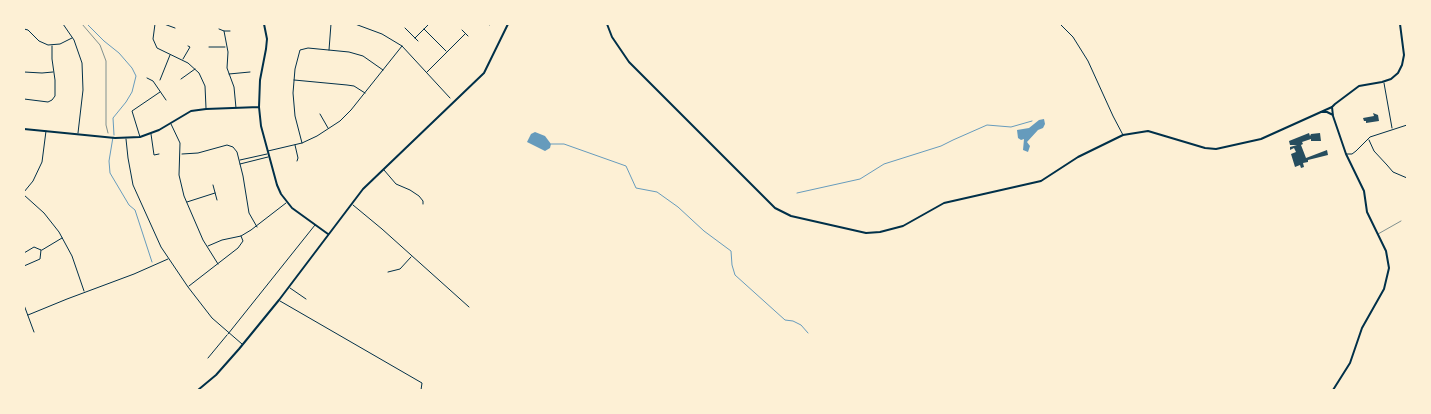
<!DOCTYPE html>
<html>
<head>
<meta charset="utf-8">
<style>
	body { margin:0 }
	#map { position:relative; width:1431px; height:414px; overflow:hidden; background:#fdf0d5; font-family:Poppins,sans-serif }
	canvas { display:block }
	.frame { position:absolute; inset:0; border:25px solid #fdf0d5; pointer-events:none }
</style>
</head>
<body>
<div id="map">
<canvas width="1431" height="414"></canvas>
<div class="frame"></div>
</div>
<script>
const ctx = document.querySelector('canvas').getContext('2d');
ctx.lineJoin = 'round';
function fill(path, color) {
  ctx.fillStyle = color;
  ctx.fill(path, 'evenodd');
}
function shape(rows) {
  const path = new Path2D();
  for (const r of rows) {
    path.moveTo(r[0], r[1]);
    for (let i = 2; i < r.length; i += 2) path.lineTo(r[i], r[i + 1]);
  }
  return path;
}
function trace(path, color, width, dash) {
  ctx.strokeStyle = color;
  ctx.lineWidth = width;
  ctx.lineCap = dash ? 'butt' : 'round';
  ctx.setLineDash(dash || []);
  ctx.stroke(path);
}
const water = shape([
	[1044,119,1045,124,1043,128,1038,130,1027,142,1030,146,1028,152,1023,150,1024,139,1021,140,1018,138,1017,130,1029,128,1039,120],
	[535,132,545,136,551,144,550,148,545,151,527,142,531,134]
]);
const stream = shape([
	[87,24,104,41,119,53,132,68,136,76,132,92,126,102,113,118,114,135],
	[113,137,109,161,110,173,129,205,135,210,152,262],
	[551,144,564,144,626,166,636,188,657,192,678,207,704,231,731,251,732,265,735,275,785,320,793,321,801,325,808,333],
	[797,193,860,179,884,164,941,146,953,140,987,125,1011,127,1032,121]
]);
const building = shape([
	[1373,113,1378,115,1379,121,1366,123,1366,121,1364,121,1363,118,1374,116],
	[1309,133,1310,136,1311,134,1320,133,1321,141,1311,141,1311,139,1302,142,1303,144,1301,145,1306,158,1327,150,1328,155,1308,160,1308,162,1303,163,1304,167,1301,168,1300,165,1295,167,1291,154,1296,152,1294,148,1290,150,1290,147,1297,145,1290,145,1289,141]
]);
const path = shape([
	[82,24,100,45,106,61,106,125,108,133]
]);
const service = shape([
	[1378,234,1401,221]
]);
const pedestrian = shape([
	[240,160,267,154],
	[240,164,268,157]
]);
const minor = shape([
	[63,24,74,40,82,63,83,90,78,133],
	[155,24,153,39,157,48,188,63,199,73,205,86,206,108],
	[164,24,175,28],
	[245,24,247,24],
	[355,24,382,34,402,46,450,98],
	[1060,24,1073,37,1088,61,1113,116,1123,135],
	[490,25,491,24],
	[405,28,418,41],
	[24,29,28,30,39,41,48,45,60,44,72,38],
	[219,29,224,31,230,31],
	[424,29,446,51],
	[462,30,468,36],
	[224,31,228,52,227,68,234,87,236,108],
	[415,38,429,24],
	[209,47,225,47],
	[329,50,331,24],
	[183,59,190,47,188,46],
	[24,72,42,73,53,72],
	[427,72,465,34],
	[229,74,250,72],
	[147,78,153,81,166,100],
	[181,79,195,69],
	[160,80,170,55],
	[294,80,347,85,354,86,365,93],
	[1384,83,1392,128],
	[24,99,48,102,52,100,55,96,55,80,52,59,52,46],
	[320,114,328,128],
	[171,124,180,143,179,175,184,196,203,240,218,264],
	[151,134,154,155,159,154],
	[140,137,132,111,160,92],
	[126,139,128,158,133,185,161,247,188,287,212,318,242,344],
	[1369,140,1374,151,1387,165,1393,172,1407,178],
	[302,143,295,116,293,93,295,69,300,50,308,48,349,52,363,56,383,70],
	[295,145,298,158,297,161],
	[268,151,302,143,317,136,340,121,351,110,402,46],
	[182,154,198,153,227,145,233,147,237,152,243,176,249,213,257,227],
	[1347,154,1352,154,1356,151,1370,137,1407,125],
	[384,170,396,184,410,190,419,196,423,201,423,204],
	[213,185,217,200],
	[24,192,33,181,42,162,46,131],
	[24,195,44,213,59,232,72,256,84,291],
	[187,202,215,193],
	[353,205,382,229,469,307],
	[208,246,222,240,241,236,251,230,286,203],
	[42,250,62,238],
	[24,253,34,247,41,250],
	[24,266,40,259,41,250],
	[388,272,400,269,411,257],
	[189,286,238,248,243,241,241,236],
	[290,288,306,299],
	[280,301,422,383,421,390],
	[24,305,34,332],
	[28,315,67,299,134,274,168,259],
	[228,334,315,225],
	[208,358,227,335]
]);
const tertiary = shape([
	[264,24,267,39,266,49,260,80,259,107,261,126,277,185,281,194,292,208,328,234],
	[607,24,612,37,629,62,775,208,791,216,866,233,880,232,903,226,944,203,1041,181,1078,157,1123,135,1148,131,1205,148,1216,149,1261,139,1332,107],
	[24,129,115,138,140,137,159,130,191,111,206,109,259,107],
	[198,390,216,375,239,349,279,300,363,189,484,73,508,24]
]);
const secondary = shape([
	[1321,112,1327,112,1333,115],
	[1333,390,1350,363,1362,328,1384,289,1389,268,1386,251,1367,212,1364,191,1346,154,1333,116,1332,107,1335,104,1359,86,1382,82,1391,79,1398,73,1402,65,1404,55,1400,24]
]);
fill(water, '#669bbc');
trace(stream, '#669bbc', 1);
fill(building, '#264d5e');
trace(path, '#003049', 0.5);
trace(service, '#003049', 0.5);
trace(pedestrian, '#003049', 1);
trace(minor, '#003049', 1);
trace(tertiary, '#003049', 2);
trace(secondary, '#003049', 2);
</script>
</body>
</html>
